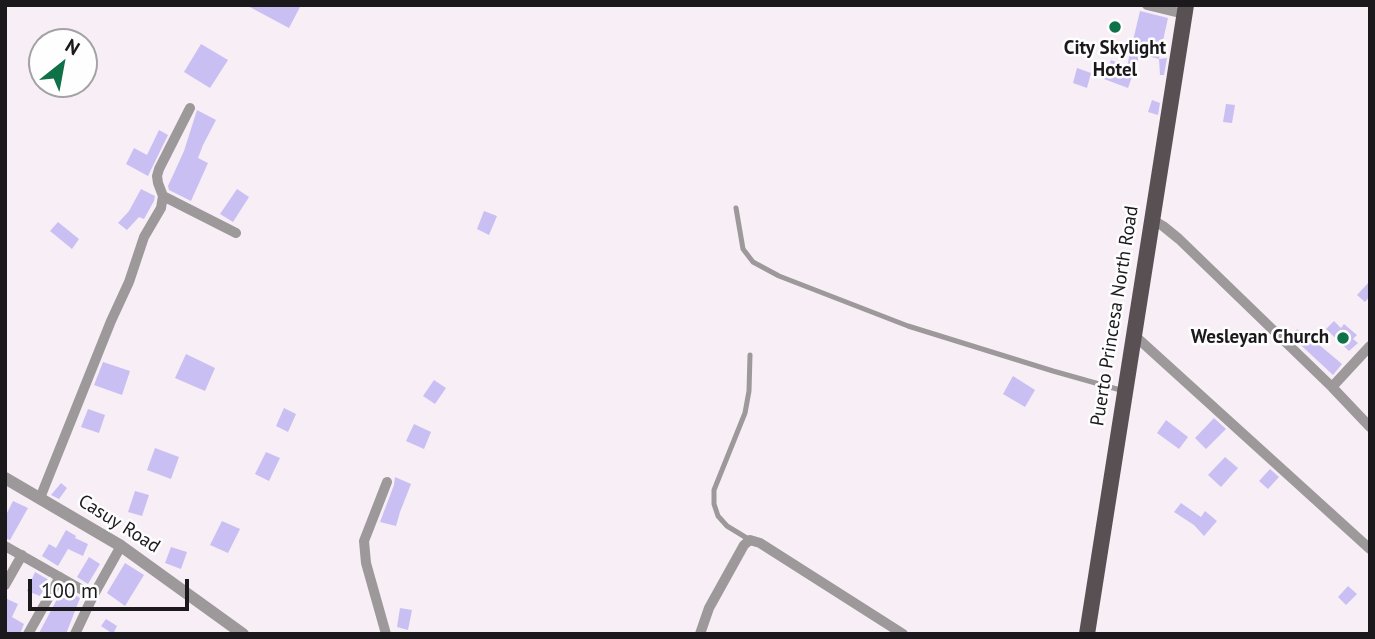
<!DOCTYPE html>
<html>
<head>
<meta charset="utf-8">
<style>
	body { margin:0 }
	#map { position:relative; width:1375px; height:639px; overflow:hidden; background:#f7eef6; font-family:"PT Sans",sans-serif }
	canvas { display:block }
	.frame { position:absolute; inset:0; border:7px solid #1c191c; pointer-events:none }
	.north { position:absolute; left:28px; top:28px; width:70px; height:70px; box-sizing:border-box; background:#fefefe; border:2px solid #a4a2a4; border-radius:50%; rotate:31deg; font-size:19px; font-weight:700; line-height:28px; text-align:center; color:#1c191c }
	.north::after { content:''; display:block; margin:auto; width:24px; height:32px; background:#0e7148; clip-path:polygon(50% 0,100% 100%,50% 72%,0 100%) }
	.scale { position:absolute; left:28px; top:579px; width:161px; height:32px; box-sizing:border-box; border:4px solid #1c191c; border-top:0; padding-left:9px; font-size:21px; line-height:24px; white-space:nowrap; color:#1c191c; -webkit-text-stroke:5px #fefefe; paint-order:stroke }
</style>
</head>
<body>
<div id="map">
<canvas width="1375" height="639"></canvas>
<div class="frame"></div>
<div class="north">N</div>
<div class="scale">100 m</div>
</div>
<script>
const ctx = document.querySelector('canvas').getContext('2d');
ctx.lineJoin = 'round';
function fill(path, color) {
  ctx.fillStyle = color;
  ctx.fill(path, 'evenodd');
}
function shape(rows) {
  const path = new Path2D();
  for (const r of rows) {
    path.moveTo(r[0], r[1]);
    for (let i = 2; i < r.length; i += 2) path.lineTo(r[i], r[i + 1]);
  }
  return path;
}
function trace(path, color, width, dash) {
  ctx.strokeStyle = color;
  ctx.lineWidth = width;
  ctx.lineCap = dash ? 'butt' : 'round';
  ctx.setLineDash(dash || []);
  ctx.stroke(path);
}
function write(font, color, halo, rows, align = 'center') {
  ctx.font = font + ' "PT Sans",sans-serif';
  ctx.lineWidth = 5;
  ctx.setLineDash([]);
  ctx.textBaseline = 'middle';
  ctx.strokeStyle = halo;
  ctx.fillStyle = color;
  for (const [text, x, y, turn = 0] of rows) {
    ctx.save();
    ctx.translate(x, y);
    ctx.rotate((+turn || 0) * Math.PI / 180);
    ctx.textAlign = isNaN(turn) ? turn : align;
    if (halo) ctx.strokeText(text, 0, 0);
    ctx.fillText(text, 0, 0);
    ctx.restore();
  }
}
const building = shape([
	[246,5,301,5,289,28],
	[1140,11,1168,18,1159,59,1140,54,1128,88,1104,79,1111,60,1127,66],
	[60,30,77,42,51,42],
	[201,44,228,60,210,88,184,72],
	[1167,58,1164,75,1160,75,1159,59],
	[1077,68,1091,73,1087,88,1073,83],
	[1152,100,1160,103,1158,115,1148,112],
	[1226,104,1235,105,1232,123,1223,122],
	[197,110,216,120,203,145,198,158,208,163,191,201,169,190,168,186,184,151],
	[159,130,168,135,148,176,126,164,134,148,147,155],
	[141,189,155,196,154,201,144,219,139,217,127,230,118,223,129,211],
	[237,189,249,197,233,222,220,214],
	[484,211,497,216,489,235,477,229],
	[58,222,79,239,72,249,50,231],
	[1370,281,1370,296,1365,302,1357,295],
	[1334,321,1341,328,1344,324,1357,335,1353,339,1358,343,1349,351,1326,329],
	[1297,329,1309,340,1311,338,1342,364,1333,375,1291,336],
	[186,354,215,368,205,391,175,378],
	[103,362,130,371,122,395,94,385],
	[1013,376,1035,390,1025,407,1003,394],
	[434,380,446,388,435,404,423,396],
	[284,408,296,414,288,432,276,426],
	[88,409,105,415,99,433,81,427],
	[1214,418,1226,429,1206,449,1195,438],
	[1166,420,1188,437,1179,449,1157,433],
	[414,424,431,432,424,449,406,441],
	[155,448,179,457,171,479,147,470],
	[266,452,280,458,269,481,255,474],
	[1225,457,1238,468,1221,487,1208,475],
	[1270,469,1279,477,1268,489,1259,481],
	[395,477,411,484,400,512,396,526,380,522,394,485],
	[61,483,67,488,59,499,51,495],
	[135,491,149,495,142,516,128,512],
	[13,501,28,508,10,540,5,538,5,517],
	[1181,503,1201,517,1205,511,1217,521,1204,536,1194,525,1174,512],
	[222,521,240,529,228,553,210,545],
	[66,530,76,536,75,538,88,544,83,556,68,549,58,566,42,556,49,544,56,548],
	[171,547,187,552,181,569,165,563],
	[89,557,100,564,88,584,77,577],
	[125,563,144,575,125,606,107,593],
	[35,572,49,580,40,596,27,591],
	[1348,586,1357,594,1346,605,1338,597],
	[63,588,80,598,66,634,37,634,39,633],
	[5,598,18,604,12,617,24,624,20,634,5,634],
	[400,608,412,610,408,630,397,627],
	[106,619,117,626,113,634,101,626]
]);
const service = shape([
	[736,208,743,249,753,262,779,276,908,326,1053,371,1124,391],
	[750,355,749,391,745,413,714,490,714,504,718,516,727,526,750,540]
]);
const minor = shape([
	[1147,5,1184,14],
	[163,196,236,233],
	[1151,219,1163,226,1179,239,1332,387,1370,427],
	[1134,335,1370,549],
	[1332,387,1370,346],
	[40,498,111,321,129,282,144,237,161,208,163,196,158,183,157,176,159,169,190,108],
	[5,546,93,596],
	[5,585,22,555],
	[28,634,60,577],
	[75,634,93,596,121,546],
	[386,634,366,563,364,541,387,482],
	[700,634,709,608,744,545,750,540,760,543,903,634]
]);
const tertiary = shape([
	[5,478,121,546,243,634]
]);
const primary = shape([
	[1087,634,1186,5]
]);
const markers = [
	[1115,27,7,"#0e7148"],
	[1343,338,7,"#0e7148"]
];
const poiNames = [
	["City Skylight",1115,49],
	["Hotel",1115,71],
	["Wesleyan Church",1329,338,"right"]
];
const streetNames = [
	["Puerto Princesa North Road",1115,316,-81],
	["Casuy Road",119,524,32]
];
fill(building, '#cabff2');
trace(service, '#9d9899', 5);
trace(minor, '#9d9899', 10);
trace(tertiary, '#9d9899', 12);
trace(primary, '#585052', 16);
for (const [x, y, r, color] of markers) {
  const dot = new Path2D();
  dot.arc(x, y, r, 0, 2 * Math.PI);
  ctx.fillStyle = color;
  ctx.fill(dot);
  trace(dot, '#fefefe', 2.5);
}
write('bold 19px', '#1c191c', '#fefefe', poiNames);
write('19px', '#1c191c', '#fefefe', streetNames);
</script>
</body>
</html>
